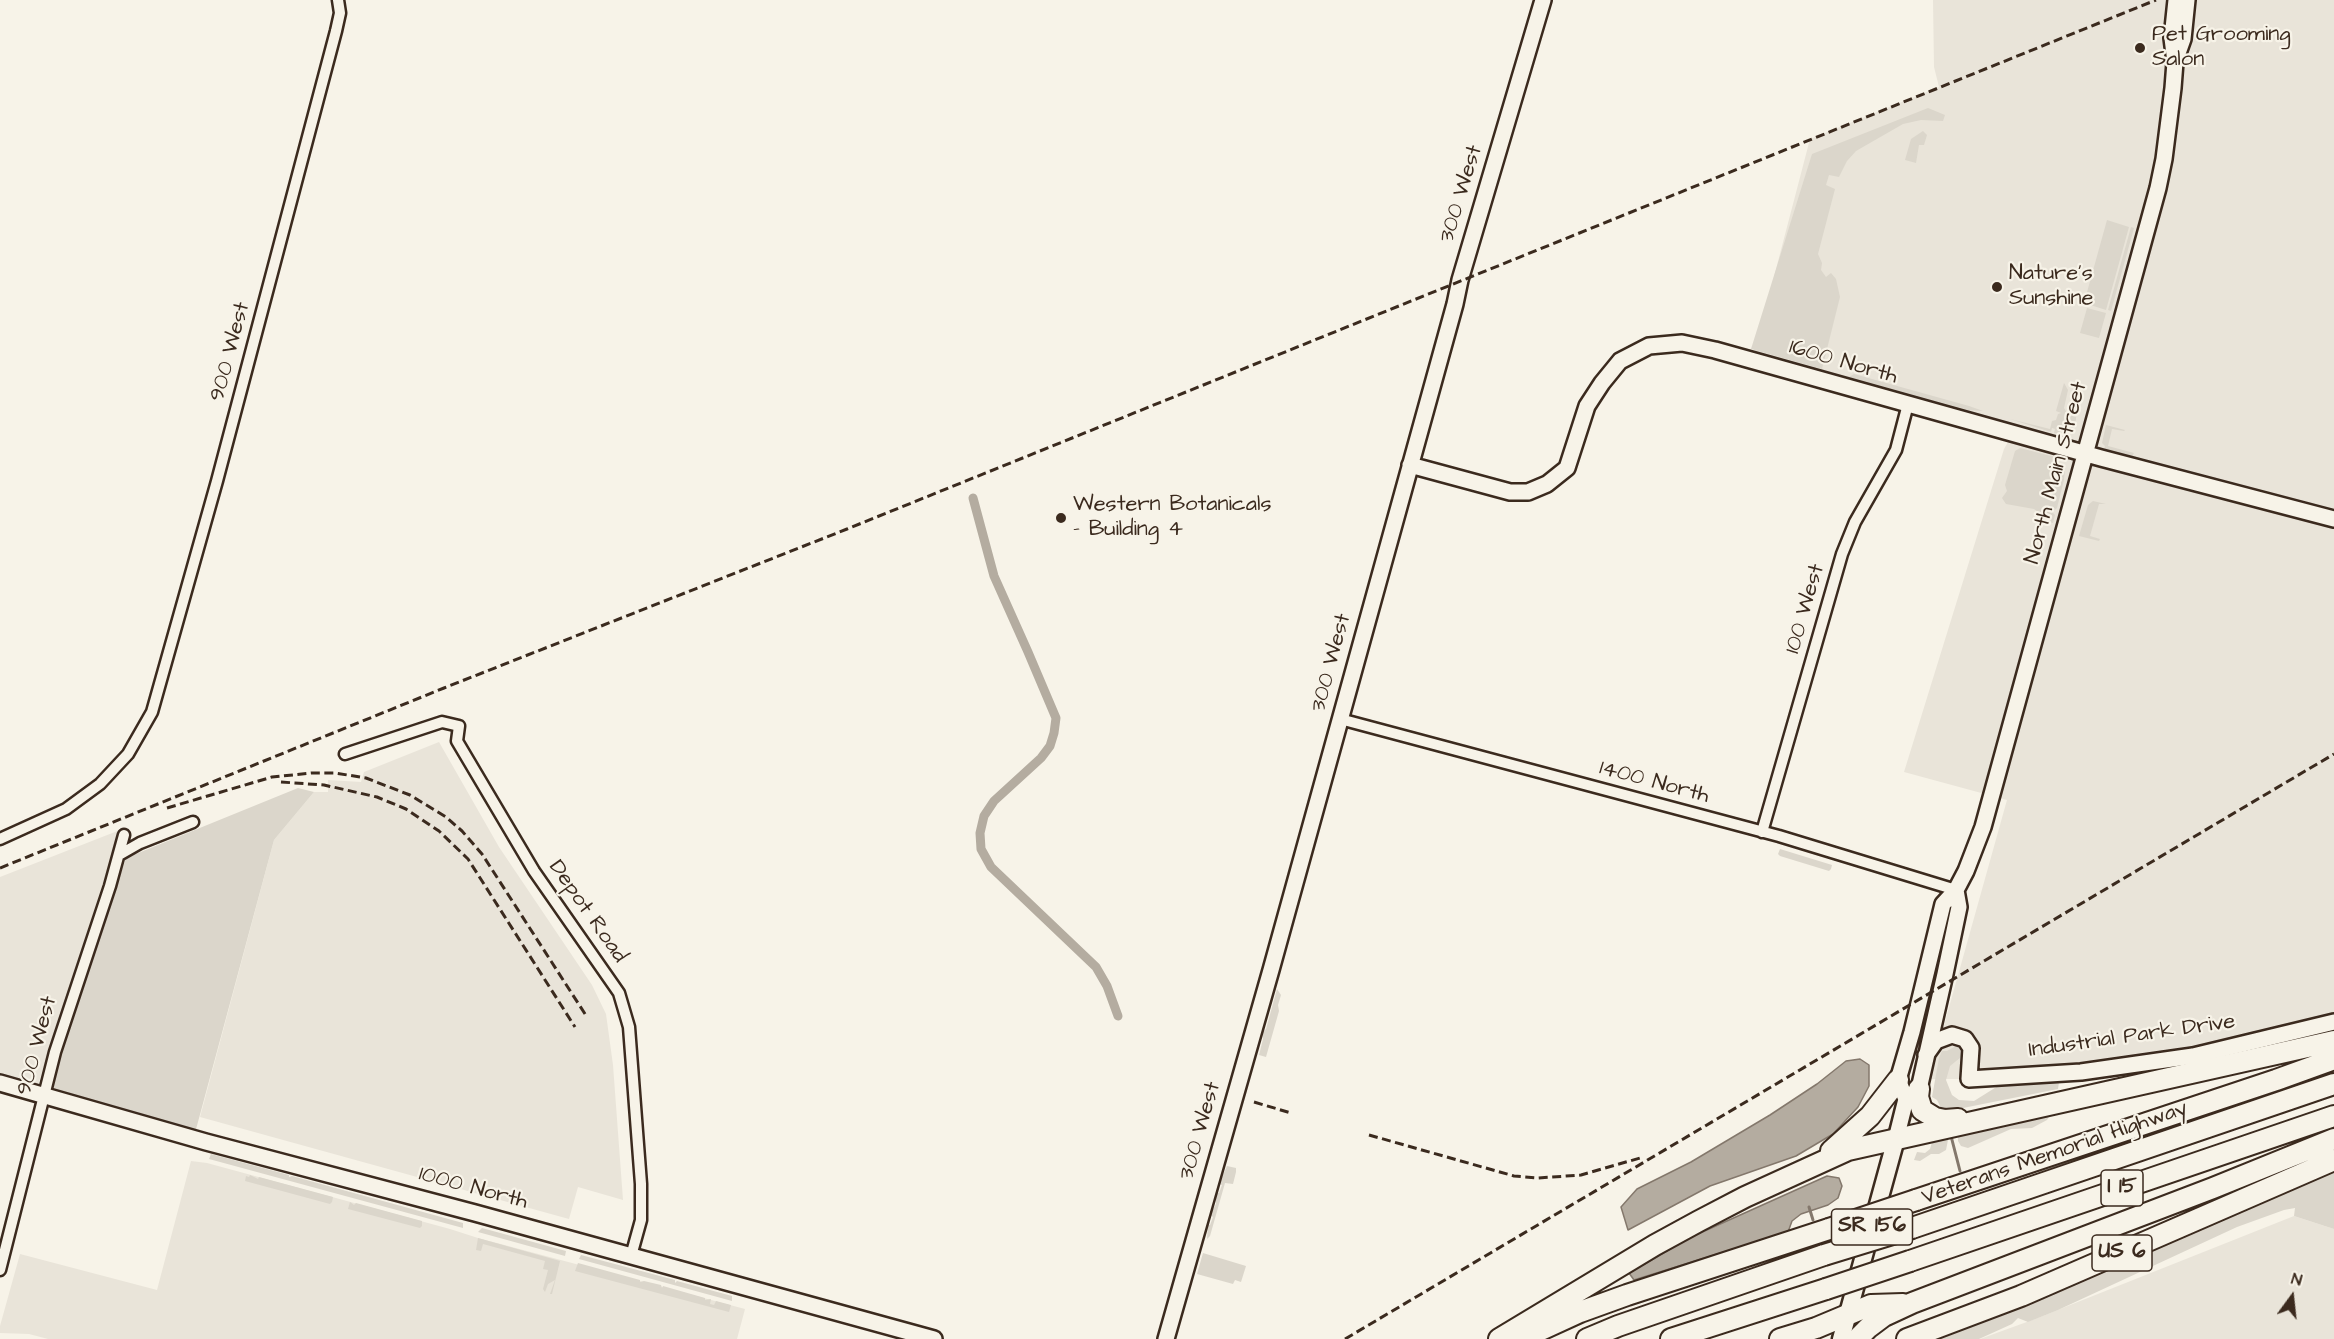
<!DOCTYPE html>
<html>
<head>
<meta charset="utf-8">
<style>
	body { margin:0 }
	#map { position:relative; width:2334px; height:1339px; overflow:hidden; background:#f7f3e8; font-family:"Architects Daughter",sans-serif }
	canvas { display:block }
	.north { position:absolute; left:2262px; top:1267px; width:60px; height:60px; -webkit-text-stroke:4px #f7f3e8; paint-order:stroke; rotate:15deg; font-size:16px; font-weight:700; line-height:24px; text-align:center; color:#3b2a1e }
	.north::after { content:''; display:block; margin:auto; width:21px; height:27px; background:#3b2a1e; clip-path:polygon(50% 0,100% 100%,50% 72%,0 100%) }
</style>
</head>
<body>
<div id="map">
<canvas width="2334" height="1339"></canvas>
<div class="north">N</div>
</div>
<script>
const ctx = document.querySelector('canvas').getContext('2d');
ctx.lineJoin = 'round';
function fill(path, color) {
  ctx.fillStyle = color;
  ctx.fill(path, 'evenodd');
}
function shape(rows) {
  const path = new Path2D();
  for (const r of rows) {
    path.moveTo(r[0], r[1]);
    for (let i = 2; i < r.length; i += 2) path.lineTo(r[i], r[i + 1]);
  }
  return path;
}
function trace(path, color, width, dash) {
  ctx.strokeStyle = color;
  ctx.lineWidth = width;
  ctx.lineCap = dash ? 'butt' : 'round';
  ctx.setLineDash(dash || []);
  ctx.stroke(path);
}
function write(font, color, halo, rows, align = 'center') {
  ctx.font = font + ' "Architects Daughter",sans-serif';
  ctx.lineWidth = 4.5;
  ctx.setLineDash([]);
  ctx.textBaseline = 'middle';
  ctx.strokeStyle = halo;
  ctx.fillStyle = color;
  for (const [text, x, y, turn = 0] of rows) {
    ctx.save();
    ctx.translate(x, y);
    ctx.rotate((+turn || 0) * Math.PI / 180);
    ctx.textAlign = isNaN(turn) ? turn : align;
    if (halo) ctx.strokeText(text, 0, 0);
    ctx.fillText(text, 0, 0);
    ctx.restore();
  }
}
const built = shape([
	[1933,0,2334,0,2334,1020,2253,1042,1969,1079,1929,1079,2007,800,1904,772,2004,449,2016,428,1753,357,1810,139,1939,87,1934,67],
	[439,742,499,847,592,985,606,1014,613,1065,623,1200,578,1187,569,1219,200,1117,274,840,314,792,328,792,328,780,361,782,364,772],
	[120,830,37,1088,0,1078,0,877],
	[191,1161,207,1163,450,1229,478,1238,745,1309,737,1339,48,1339,29,1334,0,1333,0,1326,20,1254,157,1290],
	[2294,1216,2334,1229,2334,1339,1980,1339,2035,1319]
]);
const green = shape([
	[1928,108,1945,115,1943,121,1921,120,1903,124,1856,151,1847,161,1839,177,1829,175,1826,185,1835,189,1818,254,1822,263,1821,270,1826,277,1831,273,1836,279,1840,297,1822,369,1751,349,1812,154],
	[1923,131,1927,135,1924,145,1919,145,1916,163,1905,160,1911,139],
	[2107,220,2129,227,2106,310,2084,303],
	[2131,227,2134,228,2111,311,2108,310],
	[2087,308,2106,313,2099,338,2080,333],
	[1854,374,1969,406,1983,411,1968,410,1849,377],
	[2064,383,2068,390,2064,408,2067,413,2076,417,2076,420,2072,431,2064,435,2054,433,2055,429,2052,428,2051,432,2010,419,2050,429,2052,421,2056,420,2058,414,2061,413,2056,411],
	[2106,425,2125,430,2124,431,2112,429,2108,446,2134,453,2132,457,2104,450,2105,446,2102,443],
	[2020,448,2055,457,2065,469,2064,480,2057,508,2052,512,2055,515,2053,523,2044,521,2044,516,2034,509,2006,504,2002,498,2007,491,2005,485,2015,451],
	[2093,501,2106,504,2099,504,2090,536,2100,539,2099,541,2079,536,2088,505],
	[298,788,314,792,274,840,195,1133,48,1091,126,858],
	[1780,849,1832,865,1831,869,1829,871,1780,856,1778,854],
	[1277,989,1281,995,1278,1005,1279,1011,1266,1057,1259,1055,1263,1039,1262,1033,1266,1029],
	[1956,1046,1966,1053,1950,1066,1946,1080,1952,1095,1959,1100,1974,1101,1998,1086,2059,1082,2058,1089,1943,1112,1937,1100,1932,1097,1939,1058,1942,1051,1947,1051],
	[2052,1112,2047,1120,2032,1128,2011,1129,1968,1148,1961,1146,1958,1141,1958,1133],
	[1949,1135,1946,1150,1939,1154,1931,1154,1920,1161,1914,1160,1917,1152,1925,1153,1930,1149,1933,1139],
	[211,1154,289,1175,289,1177,292,1176,463,1223,463,1228,209,1159],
	[1227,1166,1236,1168,1236,1172,1233,1184,1225,1183,1210,1236,1207,1239,1208,1225,1210,1225,1213,1217,1210,1215,1216,1204,1216,1193,1219,1193,1222,1185,1219,1184],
	[2334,1168,2334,1229,2294,1216,2295,1208,2284,1210,2237,1227,2058,1310,2028,1322,2018,1318,2012,1324,1979,1339,1933,1339,2050,1293],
	[250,1175,258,1179,259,1177,333,1197,332,1202,330,1204,245,1181,246,1176,249,1177],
	[350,1202,354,1205,356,1203,422,1221,422,1226,420,1228,348,1209],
	[482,1228,566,1251,565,1256,478,1232],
	[478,1238,560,1261,552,1294,550,1294,555,1280,548,1284,545,1292,543,1289,548,1270,543,1269,545,1261,483,1244,481,1251,476,1250],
	[1203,1253,1246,1266,1241,1282,1235,1280,1233,1284,1197,1274],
	[581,1255,675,1280,675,1283,677,1281,732,1296,732,1301,579,1259],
	[578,1263,640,1280,640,1282,644,1281,661,1285,662,1288,663,1286,705,1298,705,1300,711,1299,710,1304,714,1305,716,1301,731,1305,729,1312,575,1271]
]);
const water = shape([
	[1860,1059,1869,1065,1869,1086,1858,1107,1833,1134,1796,1156,1710,1186,1628,1230,1621,1207,1637,1189,1691,1162,1770,1115,1817,1084,1846,1061,1860,1059],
	[1827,1176,1839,1178,1842,1186,1838,1198,1828,1205,1801,1214,1792,1221,1788,1232,1634,1280,1629,1273,1689,1238,1827,1176]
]);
const stream = shape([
	[1951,1136,1960,1171],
	[1809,1207,1813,1220]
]);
const canal = shape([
	[973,498,994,576,1028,652,1056,718,1054,733,1050,746,1041,758,994,801,984,816,980,833,981,849,991,867,1096,967,1107,986,1118,1016]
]);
const street = shape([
	[1340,719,1779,836,1956,890],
	[345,754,442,722,459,726,457,741,534,871,619,993,629,1027,641,1184,641,1220,631,1256],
	[1762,832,1842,554,1855,522,1896,450,1908,404],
	[0,839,66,809,100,784,128,754,152,712,217,481,336,31,340,13,338,0],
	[119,855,140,843,193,822],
	[0,1270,55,1052,110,886,124,835]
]);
const secondary = shape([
	[2177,56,2183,39,2187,0],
	[1410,465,1510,492,1528,492,1547,484,1567,468,1587,406,1602,383,1620,361,1649,346,1682,343,1715,350,2101,458,2334,519],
	[1926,1055,1936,1041,1952,1035,1965,1039,1971,1048,1969,1079,2081,1072,2193,1056,2334,1022],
	[0,1083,206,1142,475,1213,934,1339],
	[1911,1095,1919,1089,1945,974,1959,907,1956,890],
	[1896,1139,1906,1099,1898,1080,1912,1032,1943,904,1956,890,1966,871,1983,827,2158,188,2164,159,2173,88,2175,62,2172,38,2176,0],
	[1166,1339,1271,970,1455,304,1460,280,1543,0]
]);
const primary = shape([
	[1841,1339,1896,1139]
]);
const highway = shape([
	[1919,1089,1918,1097,1922,1110,1935,1118,1945,1120,1958,1119],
	[1831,1151,1870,1116,1898,1080],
	[1916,1200,2276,1080,2334,1059],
	[1912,1228,2334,1084],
	[1910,1261,2334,1116],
	[1499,1339,1655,1245,1699,1221,1745,1197,1848,1150,2334,1041],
	[1521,1339,1580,1312,1627,1295,1829,1229],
	[1587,1339,1618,1326,1824,1255],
	[1671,1339,1826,1289],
	[1780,1339,1816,1328,1871,1305,1903,1304],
	[1857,1339,1868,1328,1884,1316,1912,1303,2213,1188,2334,1139],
	[1907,1339,2021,1296,2334,1160]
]);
const rail = shape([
	[281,782,324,785,377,797,406,809,439,831,468,859,575,1027],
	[167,808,272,777,312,773,335,773,366,778,410,795,446,817,462,831,482,854,587,1017],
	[0,868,444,688,847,529,2156,0],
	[1254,1102,1291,1113],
	[1369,1135,1514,1176,1538,1178,1581,1175,1640,1158],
	[1345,1339,2334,754]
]);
const highwayBridge = shape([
	[1829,1229,1916,1200],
	[1824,1255,1912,1228],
	[1826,1289,1910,1261]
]);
const markers = [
	[2140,48,6,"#3b2a1e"],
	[1997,287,6,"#3b2a1e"],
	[1061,518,6,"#3b2a1e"]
];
const shields = [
	[2122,1188,42],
	[1872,1227,81],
	[2122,1253,60]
];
const shieldNames = [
	["I 15",2122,1188],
	["SR 156",1872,1227],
	["US 6",2122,1253]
];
const poiNames = [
	["Pet Grooming",2152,35],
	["Salon",2152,60],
	["Nature's",2009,274],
	["Sunshine",2009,299],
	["Western Botanicals",1073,505],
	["- Building 4",1073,530]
];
const streetNames = [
	["300 West",1462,194,-73],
	["900 West",231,352,-75],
	["1600 North",1843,363,16],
	["North Main Street",2057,473,-75],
	["100 West",1806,609,-74],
	["300 West",1332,663,-75],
	["1400 North",1654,783,15],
	["Depot Road",587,912,55],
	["Industrial Park Drive",2132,1037,-8],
	["900 West",38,1046,-75],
	["300 West",1201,1131,-74],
	["Veterans Memorial Highway",2055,1154,-19],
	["1000 North",473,1189,15]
];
fill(built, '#e9e4d9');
fill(green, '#dbd6cb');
fill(water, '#b4aca0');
trace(water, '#84786c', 1.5);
trace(stream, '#84786c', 3);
trace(canal, '#b4aca0', 9);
trace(street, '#3b2a1e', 15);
trace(secondary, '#3b2a1e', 20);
trace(primary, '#3b2a1e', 21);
trace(highway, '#3b2a1e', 24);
trace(street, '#f7f3e8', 10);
trace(secondary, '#f7f3e8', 15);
trace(primary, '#f7f3e8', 16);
trace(highway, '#f7f3e8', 20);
trace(rail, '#3b2a1e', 3, [9, 4.5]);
trace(highwayBridge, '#3b2a1e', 24, []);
trace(highwayBridge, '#f7f3e8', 20);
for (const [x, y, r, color] of markers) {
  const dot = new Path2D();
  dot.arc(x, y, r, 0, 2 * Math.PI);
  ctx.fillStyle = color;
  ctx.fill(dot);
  trace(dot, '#f7f3e8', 2);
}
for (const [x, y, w] of shields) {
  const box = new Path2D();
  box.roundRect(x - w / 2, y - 18, w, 36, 4.5);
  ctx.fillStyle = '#f7f3e8';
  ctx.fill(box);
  trace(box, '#3b2a1e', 1.5);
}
write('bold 21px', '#3b2a1e', null, shieldNames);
write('22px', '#3b2a1e', '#f7f3e8', poiNames, 'left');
write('22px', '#3b2a1e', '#f7f3e8', streetNames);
</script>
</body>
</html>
